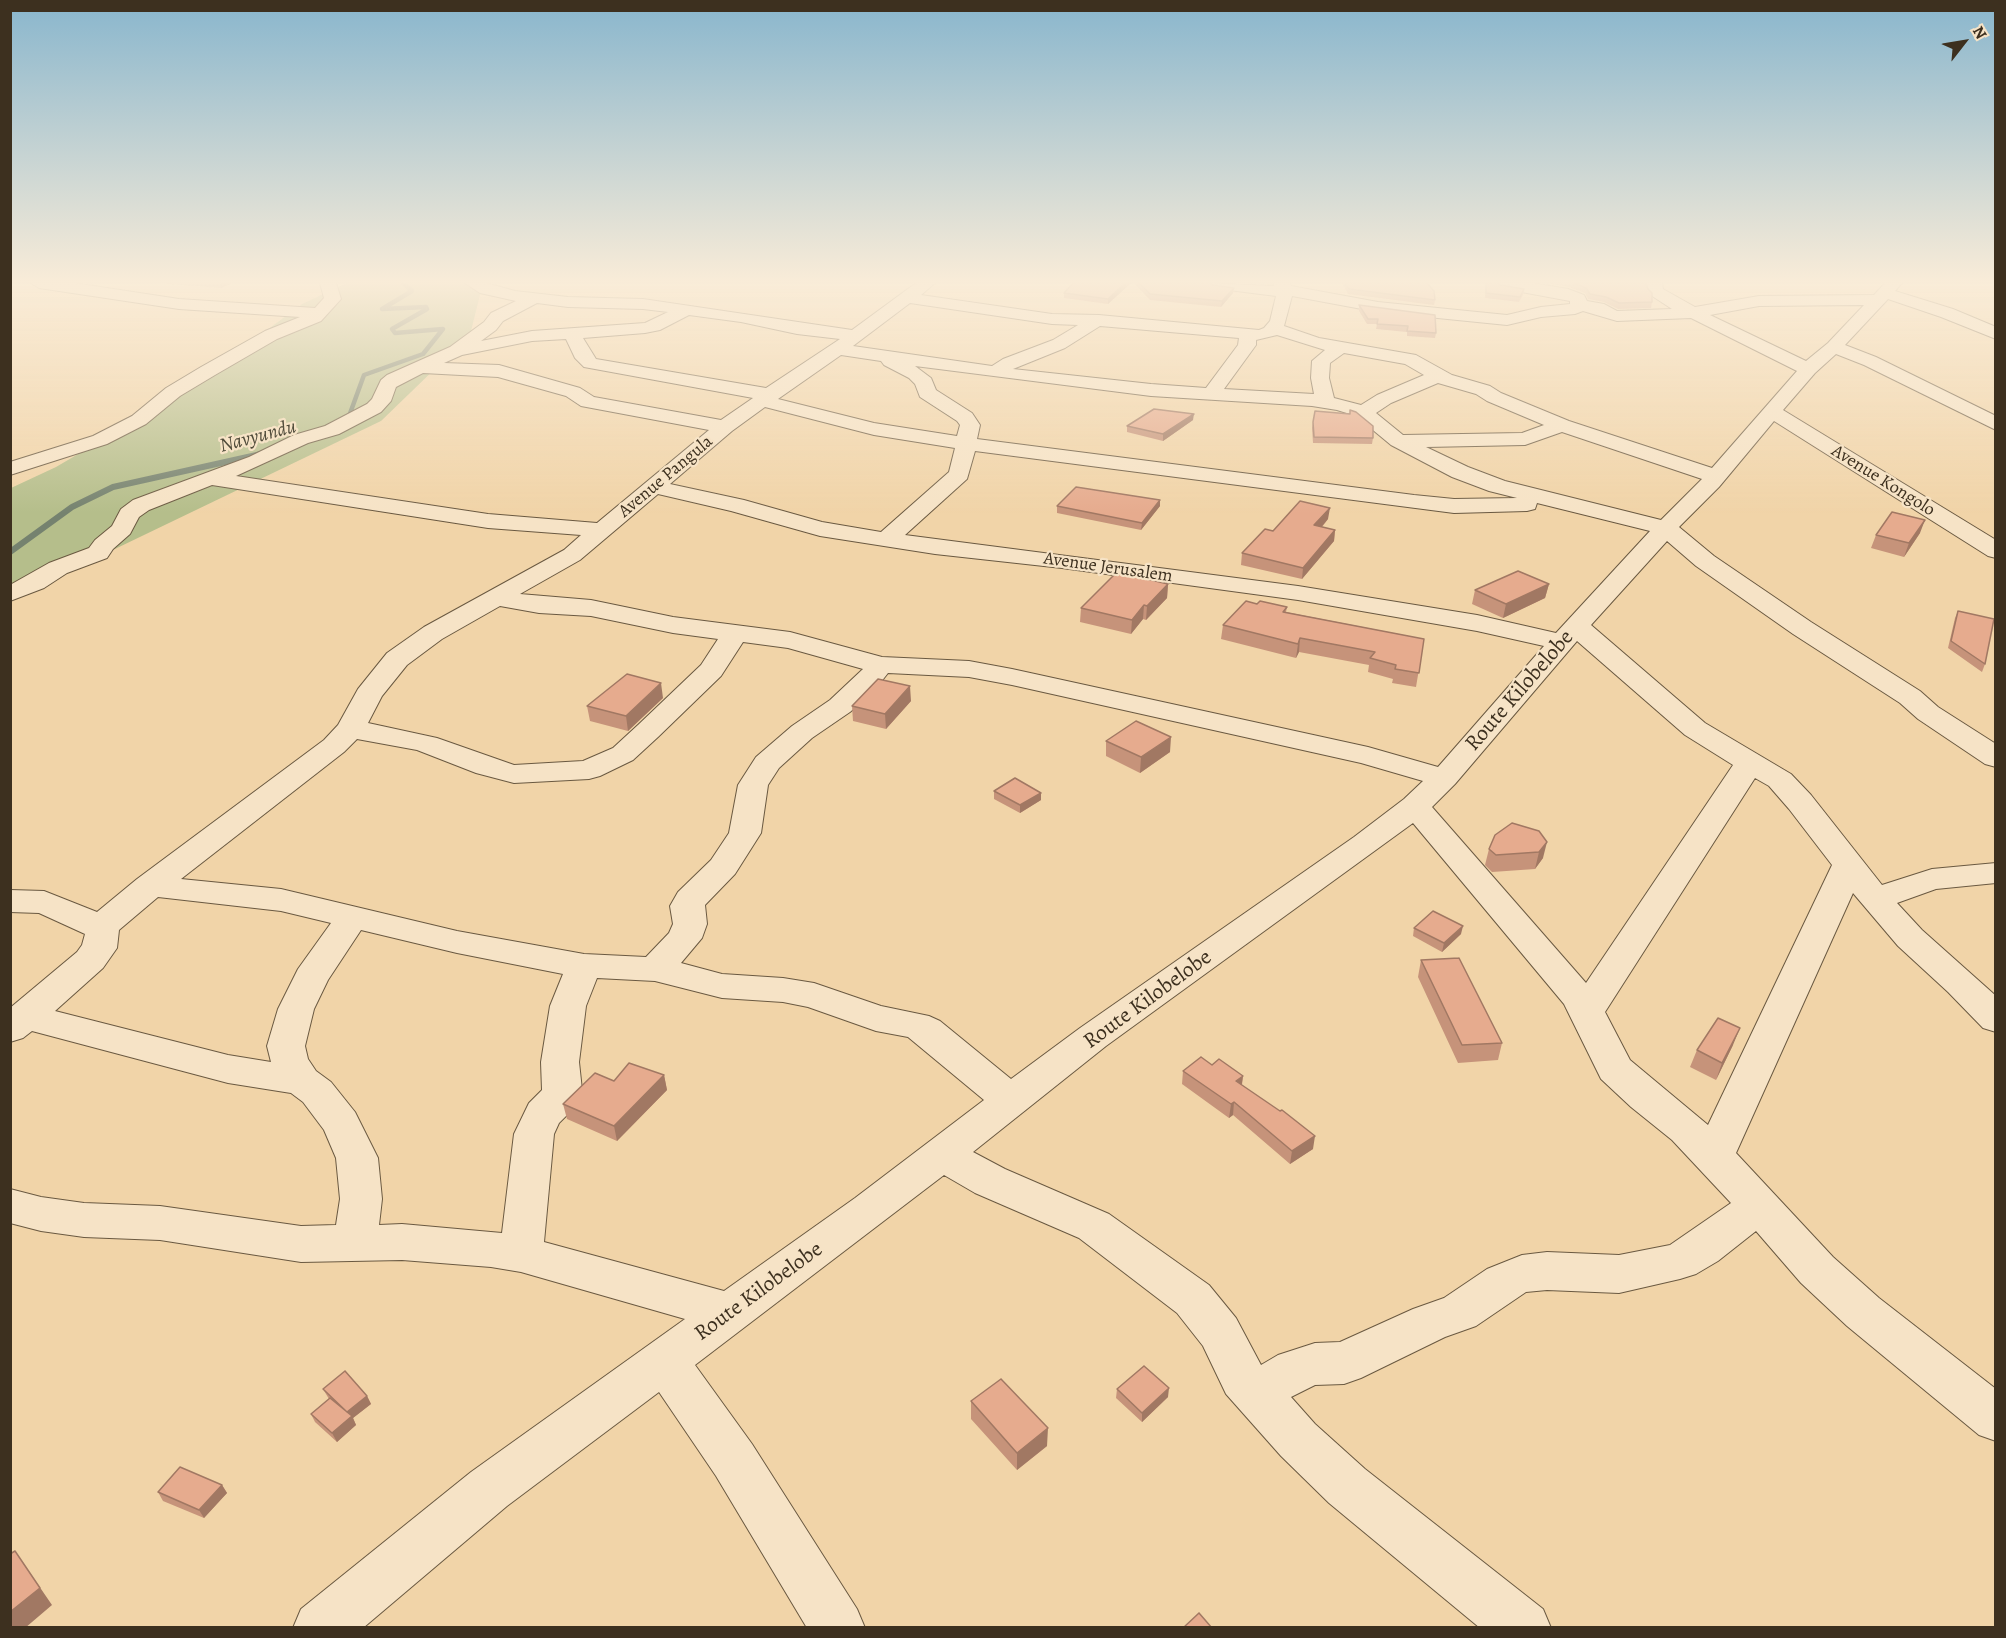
<!DOCTYPE html>
<html>
<head>
<meta charset="utf-8">
<style>
	body { margin:0 }
	#map { position:relative; width:2006px; height:1638px; overflow:hidden; background:#f1d4a8; font-family:Alegreya,serif }
	canvas { display:block }
	.frame { position:absolute; inset:0; border:12px solid #3d301f; pointer-events:none }
	.north { position:absolute; left:1934px; top:12px; width:60px; height:60px; -webkit-text-stroke:4px #f6e3c6; paint-order:stroke; rotate:59deg; font-size:16px; font-weight:700; line-height:24px; text-align:center; color:#3d301f }
	.north::after { content:''; display:block; margin:auto; width:21px; height:27px; background:#3d301f; clip-path:polygon(50% 0,100% 100%,50% 72%,0 100%) }
</style>
</head>
<body>
<div id="map">
<canvas width="2006" height="1638"></canvas>
<div class="frame"></div>
<div class="north">N</div>
</div>
<script>
const ctx = document.querySelector('canvas').getContext('2d');
ctx.lineJoin = 'round';
function fill(path, color) {
  ctx.fillStyle = color;
  ctx.fill(path, 'evenodd');
}
function shape(rows) {
  const path = new Path2D();
  for (const r of rows) {
    path.moveTo(r[0], r[1]);
    for (let i = 2; i < r.length; i += 2) path.lineTo(r[i], r[i + 1]);
  }
  return path;
}
function trace(path, color, width, dash) {
  ctx.strokeStyle = color;
  ctx.lineWidth = width;
  ctx.lineCap = dash ? 'butt' : 'round';
  ctx.setLineDash(dash || []);
  ctx.stroke(path);
}
function write(font, color, halo, rows, align = 'center') {
  ctx.font = font + ' Alegreya,serif';
  ctx.lineWidth = 4.5;
  ctx.setLineDash([]);
  ctx.textBaseline = 'middle';
  ctx.strokeStyle = halo;
  ctx.fillStyle = color;
  for (const [text, x, y, turn = 0] of rows) {
    ctx.save();
    ctx.translate(x, y);
    ctx.rotate((+turn || 0) * Math.PI / 180);
    ctx.textAlign = isNaN(turn) ? turn : align;
    if (halo) ctx.strokeText(text, 0, 0);
    ctx.fillText(text, 0, 0);
    ctx.restore();
  }
}
const green = shape([
	[347,283,483,283,470,335,381,421,11,599,11,488,56,467,181,394,302,304]
]);
const streamFar1 = shape([
	[345,421,348,419,364,375,423,354,443,329,395,333,392,329,427,309,426,307,382,309,412,291,403,283]
]);
const stream = shape([
	[10,552,72,507,113,487,261,454]
]);
const minor = shape([
	[31,283,74,283,179,299,315,308,324,298,320,283,336,283,341,299,321,321,277,339,215,375,180,396,146,424,107,444,10,475,10,462,93,436,132,416,166,388,201,367,265,331,300,317,179,309,39,288,31,283],
	[465,283,486,283,515,291,568,297,643,299,852,330,916,283,935,283,921,295,1052,314,1099,315,1259,330,1264,328,1270,321,1276,296,1213,288,1205,283,1274,286,1274,283,1290,283,1291,286,1378,302,1507,315,1541,307,1570,304,1570,301,1500,288,1492,283,1532,283,1568,289,1584,295,1587,301,1604,304,1617,311,1672,309,1649,294,1646,283,1662,283,1663,289,1695,307,1759,296,1874,295,1885,283,1902,283,1895,291,1953,309,1996,327,1996,339,1941,317,1888,299,1845,345,1876,357,1996,416,1996,430,1864,365,1836,354,1815,373,1783,410,1996,540,1996,558,1988,556,1774,421,1719,487,1679,527,1714,556,1811,622,1920,691,1938,707,1996,744,1996,767,1985,764,1918,719,1900,703,1793,634,1696,566,1667,541,1591,625,1705,723,1791,774,1811,795,1882,885,1932,869,1996,863,1996,883,1936,889,1897,903,1922,930,1996,996,1996,1032,1983,1028,1948,992,1898,946,1853,893,1736,1153,1833,1257,1879,1298,1996,1389,1996,1441,1979,1435,1847,1326,1801,1283,1756,1231,1718,1261,1696,1274,1680,1279,1619,1293,1547,1290,1526,1292,1476,1326,1445,1337,1361,1378,1344,1384,1315,1385,1291,1397,1315,1424,1365,1469,1543,1609,1551,1628,1480,1628,1329,1503,1281,1456,1226,1394,1203,1346,1177,1313,1079,1238,975,1193,944,1175,695,1365,752,1444,857,1609,865,1628,807,1628,716,1476,659,1392,507,1506,363,1628,293,1628,301,1609,471,1472,685,1319,521,1272,491,1267,402,1260,301,1262,160,1240,84,1237,41,1231,10,1223,10,1189,41,1197,84,1203,160,1206,301,1226,336,1225,340,1199,336,1158,324,1130,303,1102,291,1093,228,1083,32,1031,23,1038,10,1042,10,1008,77,952,82,945,85,934,39,913,10,912,10,890,44,891,97,912,137,879,324,740,338,725,358,689,387,653,424,627,564,550,581,535,488,528,212,485,149,510,139,517,130,534,113,549,107,558,67,573,44,588,10,601,10,585,49,563,89,548,95,540,112,526,121,509,133,500,249,457,294,435,325,426,367,404,372,399,381,380,387,375,450,347,484,322,491,313,516,301,480,293,465,283],
	[1292,296,1378,312,1507,325,1541,317,1575,314,1583,311,1617,321,1691,318,1797,371,1712,468,1569,421,1501,393,1490,386,1452,375,1416,355,1319,338,1284,326,1292,296],
	[537,303,568,307,643,309,668,312,645,323,532,331,481,341,496,330,503,321,537,303],
	[910,303,1052,324,1078,325,1053,340,1003,359,992,366,853,346,910,303],
	[1864,305,1828,343,1806,361,1710,315,1759,306,1864,305],
	[689,315,741,322,797,334,840,339,766,388,596,359,583,338,645,333,660,330,689,315],
	[1100,326,1239,338,1238,345,1206,388,1151,384,1013,369,1065,348,1100,326],
	[1277,335,1325,350,1312,361,1311,378,1314,394,1224,389,1256,345,1256,340,1277,335],
	[566,339,575,358,584,367,753,398,721,420,594,397,580,388,499,365,444,363,462,355,532,341,566,339],
	[1344,353,1405,364,1424,375,1377,395,1361,405,1334,398,1329,378,1330,363,1344,353],
	[841,355,881,361,884,365,909,378,915,384,920,397,957,421,960,425,957,436,874,423,778,399,841,355],
	[915,366,1151,396,1312,406,1337,410,1356,416,1391,445,1452,477,1489,491,1517,498,1454,499,1414,495,977,439,980,425,972,413,936,390,931,378,915,366],
	[423,373,498,377,566,396,581,406,709,430,597,523,488,514,236,476,308,443,339,434,381,412,391,401,396,387,423,373],
	[1438,383,1476,394,1487,401,1544,425,1522,433,1403,435,1376,413,1391,403,1438,383],
	[765,407,874,435,955,448,949,472,881,532,822,522,744,500,670,484,732,431,765,407],
	[1562,432,1702,479,1661,520,1505,481,1468,467,1426,447,1525,445,1562,432],
	[975,451,1454,513,1527,511,1535,509,1537,503,1650,531,1556,633,1477,615,1298,586,905,535,967,479,975,451],
	[658,494,731,511,820,536,935,554,1062,568,1298,600,1477,631,1544,646,1438,767,1368,747,1012,669,969,661,882,657,790,632,673,617,591,600,520,594,580,560,658,494],
	[500,606,539,613,591,616,673,633,718,639,701,665,638,725,613,748,583,761,514,765,437,738,368,723,382,696,407,665,442,639,500,606],
	[1577,641,1685,735,1733,765,1586,983,1432,807,1455,784,1577,641],
	[743,642,788,648,863,669,830,700,792,726,756,757,738,785,729,833,711,860,678,892,670,906,673,924,669,933,646,957,584,954,457,931,281,889,181,879,344,752,357,739,417,750,476,773,514,783,589,779,600,776,633,760,658,737,721,676,743,642],
	[888,673,969,677,1012,685,1361,763,1423,781,1404,799,1354,837,1080,1028,1011,1079,940,1021,929,1016,881,1006,814,983,783,978,722,974,681,963,702,938,707,924,705,905,735,874,761,833,768,785,779,768,812,738,850,712,873,692,888,673],
	[1755,778,1769,786,1789,809,1832,865,1708,1125,1630,1060,1605,1012,1755,778],
	[1413,823,1564,1004,1601,1079,1631,1107,1672,1140,1731,1203,1670,1245,1619,1255,1547,1252,1522,1255,1487,1269,1444,1298,1413,1309,1340,1342,1315,1343,1278,1355,1261,1365,1236,1318,1209,1285,1109,1214,1005,1169,973,1152,1106,1046,1413,823],
	[158,897,281,911,331,923,298,969,278,1009,267,1046,271,1062,228,1055,55,1011,103,968,117,948,119,930,158,897],
	[361,930,457,953,563,974,550,1006,541,1062,542,1090,529,1103,514,1134,502,1233,402,1224,379,1225,382,1199,378,1158,355,1112,331,1082,316,1071,308,1059,305,1046,314,1009,328,980,361,930],
	[597,978,655,981,722,998,783,1002,808,1007,876,1031,908,1037,984,1100,855,1198,724,1291,544,1242,554,1134,559,1123,569,1113,582,1090,579,1062,586,1006,597,978]
]);
const wall = shape([
	[159,283,232,283,221,288],
	[1073,283,1131,283,1108,304,1064,298,1064,293],
	[1134,283,1210,283,1233,293,1221,307,1150,300],
	[1342,283,1427,283,1435,300,1434,305,1348,294],
	[1486,283,1498,283,1500,285,1524,289,1523,295,1519,302,1485,298],
	[1548,283,1646,283,1652,302,1651,308,1618,309,1604,302,1588,299,1585,293,1569,287],
	[1359,305,1436,333,1435,338,1407,336,1407,332,1376,329,1377,324,1367,324,1359,311],
	[1350,410,1373,438,1372,444,1313,443,1312,428,1313,422,1350,414],
	[1193,420,1163,441,1127,432,1127,426],
	[1160,500,1160,506,1141,530,1057,513,1057,506],
	[1328,519,1322,527,1335,530,1334,541,1302,579,1241,565,1242,553,1273,531],
	[1920,533,1904,557,1871,548,1876,535],
	[1168,584,1167,598,1146,620,1143,619,1131,634,1080,622,1081,608],
	[1549,584,1545,598,1503,618,1472,604,1475,590],
	[1257,604,1287,607,1286,612,1424,639,1416,687,1392,683,1393,679,1368,672,1369,665,1299,652,1296,658,1221,639,1223,625],
	[1958,611,1985,664,1982,672,1948,648,1955,618],
	[663,698,628,731,590,721,587,706],
	[911,701,886,729,853,721,852,706],
	[1106,741,1170,752,1140,773,1106,756],
	[994,791,1041,800,1020,813,994,799],
	[1539,831,1543,858,1535,869,1492,872,1485,865,1489,849],
	[1414,928,1461,934,1442,952,1413,936],
	[1421,960,1502,1043,1498,1060,1458,1063,1418,977],
	[1733,1045,1716,1080,1690,1067,1697,1050],
	[1212,1065,1243,1076,1242,1085,1313,1149,1290,1164,1233,1115,1229,1118,1182,1084,1183,1071],
	[664,1075,667,1090,617,1141,567,1119,563,1104],
	[323,1389,367,1396,371,1404,353,1418,356,1425,337,1442,315,1422,311,1414,329,1399],
	[1117,1389,1168,1397,1142,1422,1116,1398],
	[971,1401,1047,1446,1017,1470,971,1419],
	[222,1485,227,1493,204,1518,163,1501,158,1492]
]);
const shadedWall = shape([
	[220,283,232,283,221,288],
	[1125,283,1131,283,1108,304,1108,299],
	[1234,288,1233,293,1221,307,1222,301],
	[1194,414,1193,420,1163,441,1163,434],
	[1160,500,1160,506,1141,530,1142,523],
	[1330,508,1328,519,1313,537,1314,525],
	[1925,520,1920,533,1904,557,1909,543],
	[1335,530,1334,541,1302,579,1303,568],
	[1168,584,1167,598,1146,620,1147,606],
	[1549,584,1545,598,1503,618,1506,604],
	[1144,605,1143,619,1131,634,1132,620],
	[1300,638,1299,652,1296,658,1298,644],
	[661,683,663,698,628,731,626,716],
	[910,686,911,701,886,729,885,714],
	[1171,737,1170,752,1140,773,1141,757],
	[1041,793,1041,800,1020,813,1020,805],
	[1547,842,1543,858,1535,869,1539,852],
	[1463,926,1461,934,1442,952,1444,943],
	[1740,1028,1733,1045,1716,1080,1722,1063],
	[664,1075,667,1090,617,1141,614,1126],
	[1243,1076,1241,1089,1236,1081],
	[1234,1102,1233,1115,1229,1118,1231,1104],
	[1315,1136,1313,1149,1290,1164,1292,1151],
	[1169,1388,1168,1397,1142,1422,1142,1413],
	[367,1396,371,1404,353,1418,356,1425,337,1442,332,1433,347,1412],
	[1048,1428,1047,1446,1017,1470,1017,1453],
	[222,1485,227,1493,204,1518,199,1510],
	[15,1551,52,1605,25,1628,10,1628,10,1612]
]);
const building = shape([
	[1073,283,1125,283,1108,299,1064,293,1073,283],
	[1139,283,1210,283,1212,285,1234,288,1222,301,1150,294,1139,283],
	[1345,283,1427,283,1434,291,1435,300,1349,289,1345,283],
	[1486,283,1498,283,1500,285,1524,289,1520,297,1486,293,1486,283],
	[1574,283,1646,283,1648,289,1652,293,1652,302,1619,303,1606,297,1590,294,1586,288,1574,283],
	[1359,305,1435,315,1436,333,1407,331,1408,326,1377,324,1378,319,1368,319,1359,305],
	[1154,409,1194,414,1163,434,1127,426,1154,409],
	[1350,410,1356,412,1373,426,1373,438,1314,437,1313,422,1315,411,1350,414,1350,410],
	[1076,487,1160,500,1142,523,1057,506,1076,487],
	[1300,501,1330,508,1314,525,1335,530,1303,568,1242,553,1265,529,1273,531,1300,501],
	[1892,512,1925,520,1909,543,1876,535,1892,512],
	[1518,571,1549,584,1506,604,1475,590,1518,571],
	[1117,572,1168,584,1147,606,1144,605,1132,620,1081,608,1117,572],
	[1246,601,1257,604,1260,601,1287,607,1283,612,1424,639,1419,673,1395,669,1396,665,1370,658,1375,652,1300,638,1298,644,1223,625,1246,601],
	[1958,611,1994,619,1985,664,1951,641,1958,611],
	[627,674,661,683,626,716,587,706,627,674],
	[878,679,910,686,885,714,852,706,878,679],
	[1136,721,1171,737,1141,757,1106,741,1136,721],
	[1015,778,1041,793,1020,805,994,791,1015,778],
	[1512,823,1539,831,1547,842,1539,852,1496,855,1489,849,1495,835,1512,823],
	[1433,911,1463,926,1444,943,1414,928,1433,911],
	[1459,958,1502,1043,1462,1045,1421,960,1459,958],
	[1718,1018,1740,1028,1722,1063,1697,1050,1718,1018],
	[1201,1057,1212,1065,1219,1059,1243,1076,1236,1081,1280,1111,1282,1110,1315,1136,1292,1151,1234,1102,1231,1104,1183,1071,1201,1057],
	[629,1063,664,1075,614,1126,563,1104,595,1073,614,1081,629,1063],
	[1144,1366,1169,1388,1142,1413,1117,1389,1144,1366],
	[345,1371,367,1396,347,1412,323,1389,345,1371],
	[1001,1379,1048,1428,1017,1453,971,1401,1001,1379],
	[330,1398,352,1416,332,1433,311,1414,330,1398],
	[180,1467,222,1485,199,1510,158,1492,180,1467],
	[15,1551,40,1588,10,1612,10,1554,15,1551],
	[1199,1613,1212,1628,1183,1628,1199,1613]
]);
const farStreetnames = [
	["Avenue Pangula",666,477,-40],
	["Avenue Kongolo",1883,481,32],
	["Avenue Jerusalem",1108,568,8]
];
const farWaternames = [
	["Navyundu",258,437,-15]
];
const streetNames = [
	["Route Kilobelobe",1520,691,-49],
	["Route Kilobelobe",1148,1000,-36],
	["Route Kilobelobe",759,1292,-36]
];
fill(green, '#b5be8b');
trace(streamFar1, '#75826f', 4.5);
trace(stream, '#75826f', 6);
trace(minor, '#6a5941', 2);
fill(minor, '#f6e3c6');
fill(wall, '#c6937a');
fill(shadedWall, '#a17863');
fill(building, '#e6ab8e');
trace(building, '#a17863', 1.5);
const sky = ctx.createLinearGradient(0, 0, 0, 513);
sky.addColorStop(0, '#89b6cd');
sky.addColorStop(0.55, '#f9ecd8');
sky.addColorStop(1, '#f9ecd800');
ctx.fillStyle = sky;
ctx.fillRect(0, 0, 2006, 513);
write('18px', '#3d301f', '#f6e3c6', farStreetnames);
write('italic 20px', '#504b3a', '#f6e3c6', farWaternames);
write('22px', '#3d301f', '#f6e3c6', streetNames);
</script>
</body>
</html>
